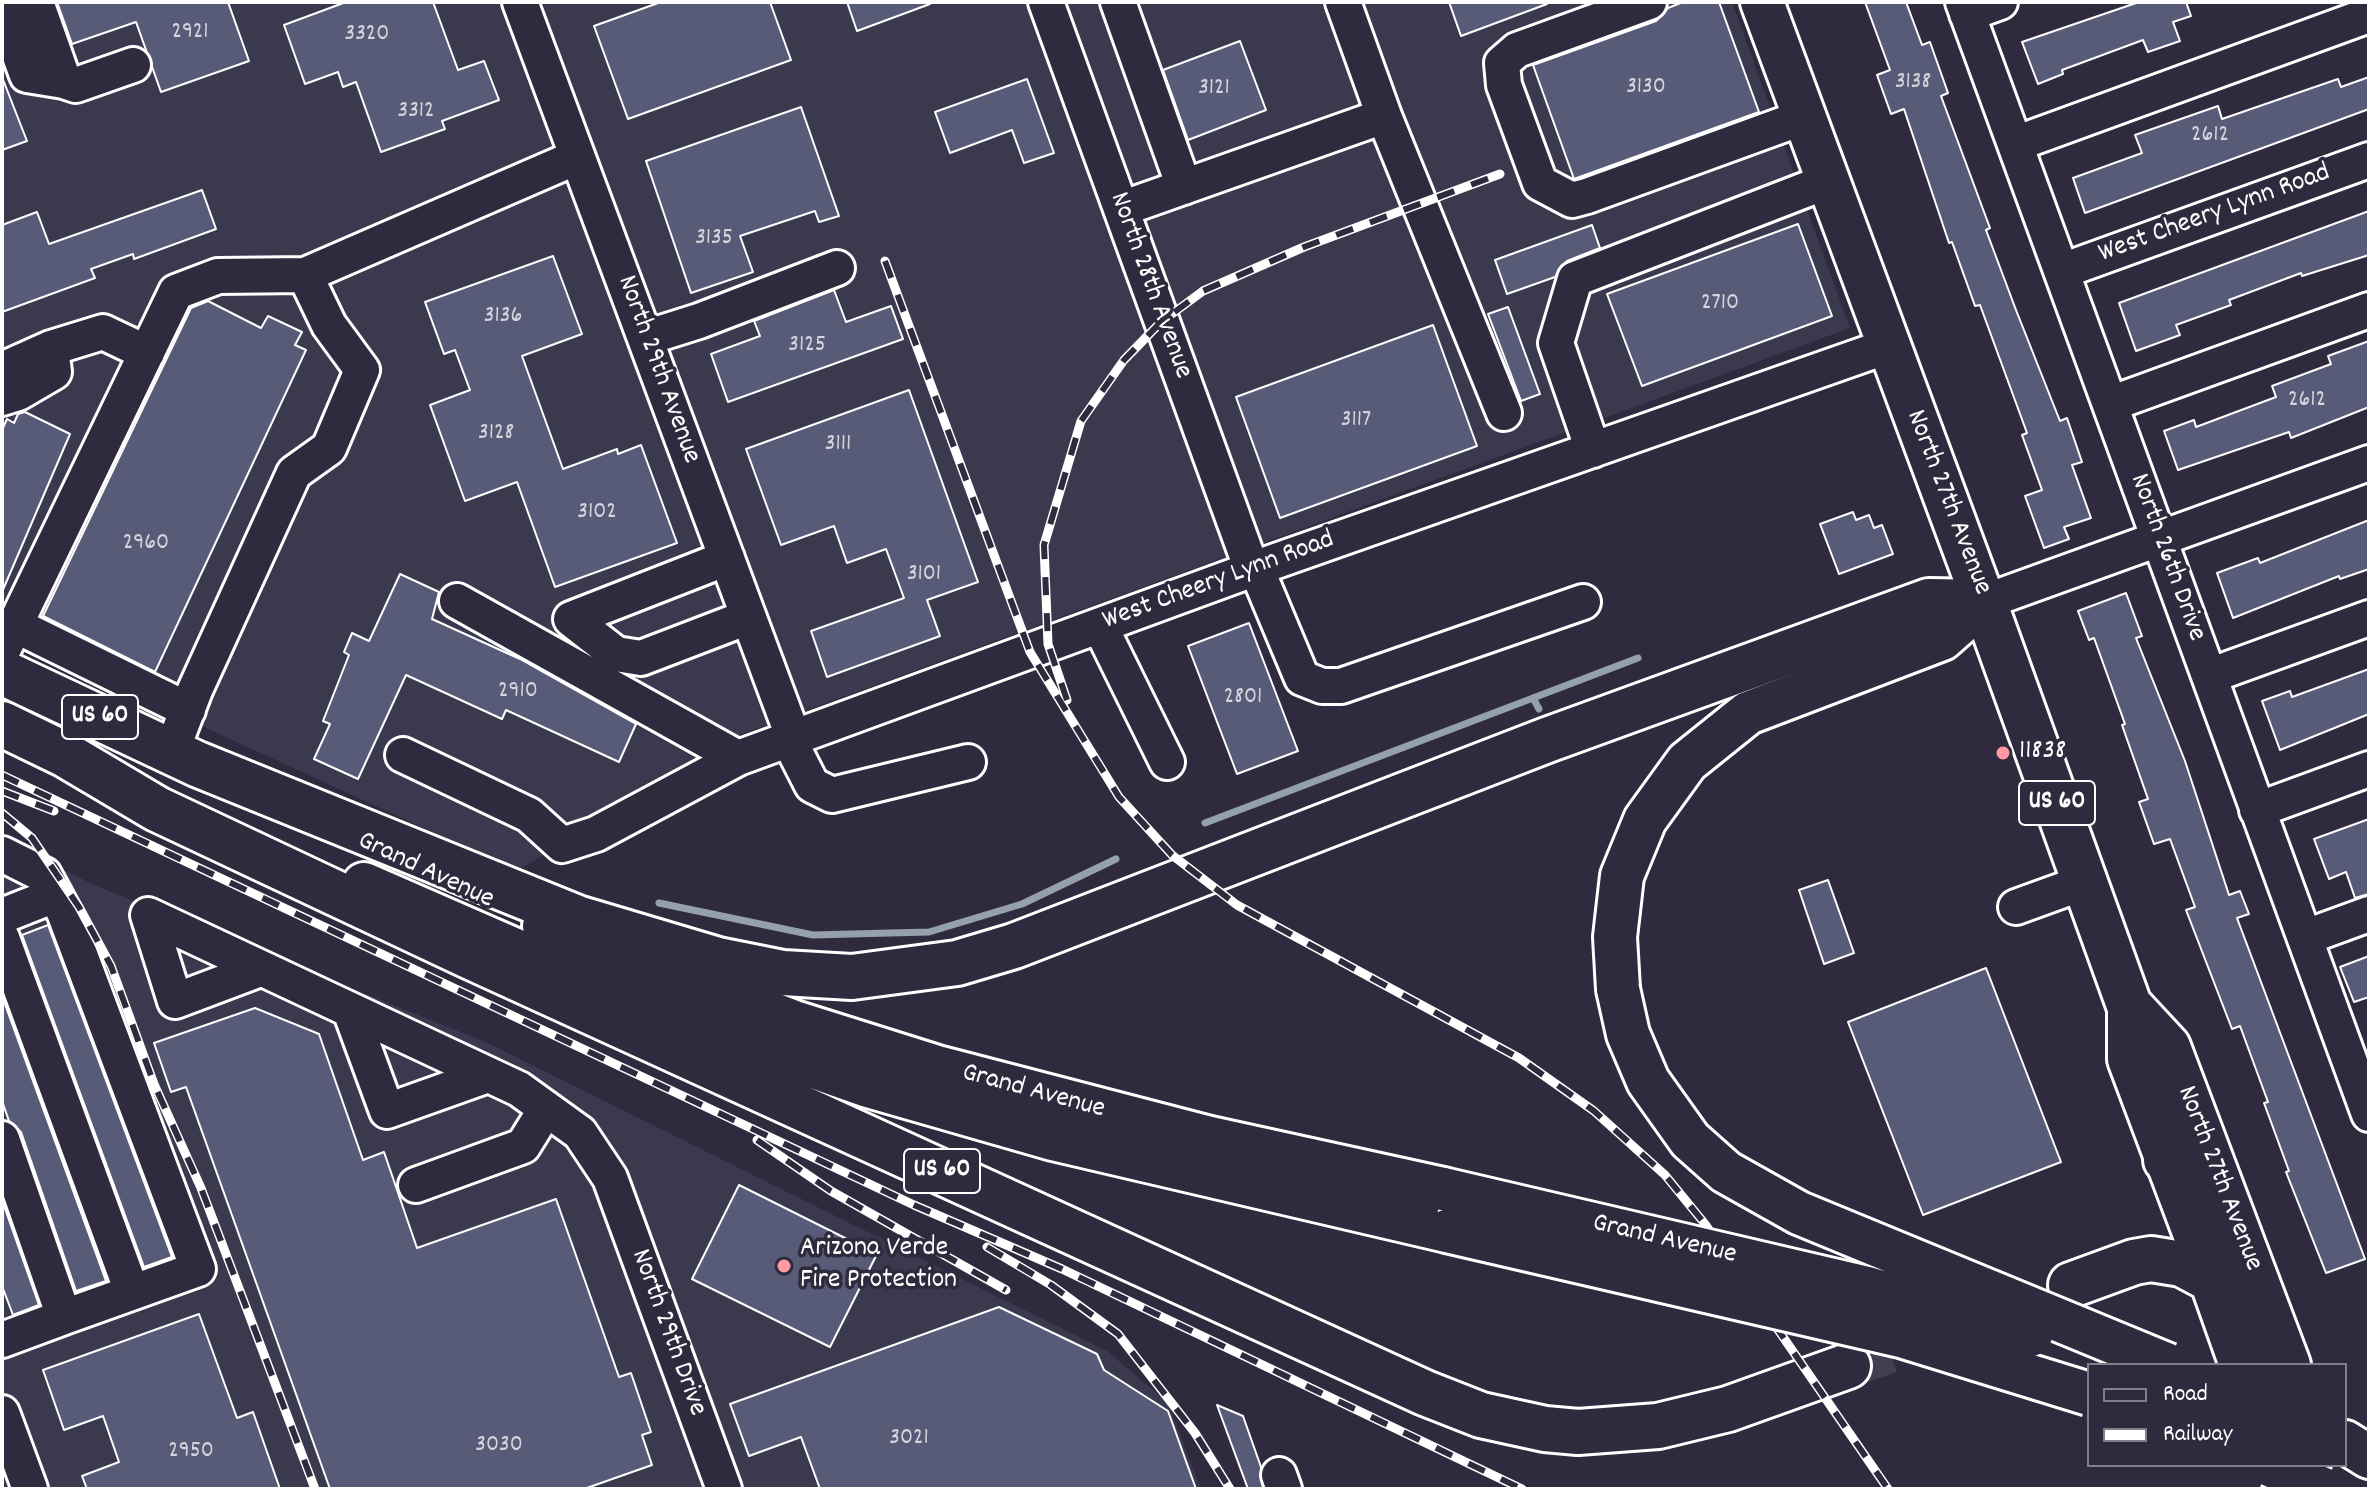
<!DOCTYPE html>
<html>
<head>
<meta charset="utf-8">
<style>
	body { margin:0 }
	#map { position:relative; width:2371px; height:1491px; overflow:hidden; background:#2f2a3d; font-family:Dekko,sans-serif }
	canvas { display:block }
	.frame { position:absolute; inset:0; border:4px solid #fff; pointer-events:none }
	.legend { position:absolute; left:2087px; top:1363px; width:260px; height:104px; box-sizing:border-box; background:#2f2a3d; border:2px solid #827f8b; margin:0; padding:10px 14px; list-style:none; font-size:24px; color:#fff }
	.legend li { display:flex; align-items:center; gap:16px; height:40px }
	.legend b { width:40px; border:2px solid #827f8b }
</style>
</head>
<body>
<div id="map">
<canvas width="2371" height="1491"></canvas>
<div class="frame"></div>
<ul class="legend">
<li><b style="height:10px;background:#2f2a3d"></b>Road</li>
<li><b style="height:10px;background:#fff"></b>Railway</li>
</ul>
</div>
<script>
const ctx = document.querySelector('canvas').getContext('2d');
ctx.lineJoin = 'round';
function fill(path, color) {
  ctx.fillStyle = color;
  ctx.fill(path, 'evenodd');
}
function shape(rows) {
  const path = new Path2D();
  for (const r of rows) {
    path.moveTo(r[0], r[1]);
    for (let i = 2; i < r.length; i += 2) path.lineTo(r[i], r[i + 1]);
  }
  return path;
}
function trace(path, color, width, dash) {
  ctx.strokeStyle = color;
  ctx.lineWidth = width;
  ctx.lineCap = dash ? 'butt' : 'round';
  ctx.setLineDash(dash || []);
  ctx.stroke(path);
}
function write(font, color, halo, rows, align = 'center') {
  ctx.font = font + ' Dekko,sans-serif';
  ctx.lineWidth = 7;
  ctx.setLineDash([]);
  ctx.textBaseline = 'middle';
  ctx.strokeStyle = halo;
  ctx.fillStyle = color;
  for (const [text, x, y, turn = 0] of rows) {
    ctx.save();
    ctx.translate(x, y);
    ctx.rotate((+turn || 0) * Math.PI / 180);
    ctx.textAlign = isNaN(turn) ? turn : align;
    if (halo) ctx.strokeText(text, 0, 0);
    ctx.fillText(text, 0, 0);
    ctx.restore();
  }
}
const built = shape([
	[2,2,1732,2,1850,328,742,734,517,871,2,634],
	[2,839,94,885,488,1043,1107,1351,1168,1403,1201,1489,2,1489]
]);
const stream = shape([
	[1533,698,1539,709],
	[1205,823,1638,658],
	[659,903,813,935,929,932,1022,904,1116,859]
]);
const building = shape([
	[57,2,228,2,249,61,161,92,136,22,72,44,57,2],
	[346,2,433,2,458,70,484,61,499,100,442,121,445,129,381,152,356,82,343,87,338,72,305,84,284,25,346,2],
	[661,2,770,2,791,60,628,119,594,26,661,2],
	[847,2,929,2,930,4,857,31,847,2],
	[1449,2,1547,2,1547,4,1461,36,1449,2],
	[1683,2,1719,2,1759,112,1574,179,1533,65,1656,21,1668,8,1683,2],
	[1865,2,1906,2,1922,45,1930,42,1948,93,1941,96,1990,228,1986,230,2016,310,2060,421,2067,418,2082,462,2072,465,2091,518,2064,527,2069,539,2044,548,2025,496,2042,490,2022,435,2027,433,1980,305,1975,306,1952,242,1949,243,1904,109,1891,114,1877,75,1890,70,1865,2],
	[2139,2,2186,2,2191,16,2173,22,2180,41,2148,52,2143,40,2062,70,2063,74,2038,84,2022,42,2139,2],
	[1240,41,1266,110,1188,140,1163,70,1240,41],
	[2,77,27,141,2,150,2,77],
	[2369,77,2369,109,2085,213,2073,178,2142,153,2135,135,2218,106,2222,119,2338,79,2341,87,2369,77],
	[1027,79,1054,153,1024,163,1012,130,950,153,935,112,1027,79],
	[801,107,839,216,819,222,815,211,740,236,753,272,691,293,646,161,801,107],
	[202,190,216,229,134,259,133,254,91,269,95,278,2,312,2,225,37,212,49,244,202,190],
	[2369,211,2369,255,2302,276,2301,273,2229,300,2231,305,2176,325,2180,335,2136,351,2119,303,2369,211],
	[1798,224,1832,316,1642,386,1607,294,1798,224],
	[1592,225,1600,248,1567,261,1555,277,1507,294,1495,260,1592,225],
	[553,256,582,334,522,356,563,469,617,449,618,454,641,445,677,543,555,587,517,482,465,501,430,405,470,390,455,350,444,354,425,302,553,256],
	[834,290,846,322,891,306,903,339,728,402,711,354,760,336,754,321,834,290],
	[208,301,261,328,268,316,302,332,295,345,306,350,155,672,43,616,191,308,208,301],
	[1508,307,1540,394,1521,401,1488,314,1508,307],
	[1433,325,1477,446,1280,518,1236,397,1433,325],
	[2369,341,2369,407,2291,438,2289,432,2178,470,2164,431,2194,420,2196,427,2276,397,2272,386,2331,364,2328,356,2369,341],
	[909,390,978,582,927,600,940,636,827,677,811,631,904,598,886,549,847,563,834,526,781,545,746,449,909,390],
	[25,412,70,434,2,592,2,430,7,419,14,423,18,414,25,412],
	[1853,512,1856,520,1869,515,1874,528,1882,525,1893,554,1839,574,1820,524,1853,512],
	[2369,520,2369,569,2340,579,2339,576,2233,618,2217,573,2258,558,2260,563,2369,520],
	[400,574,439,592,432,619,520,659,636,724,619,762,506,710,502,719,406,675,358,779,314,759,330,724,323,721,349,655,344,652,352,633,369,641,400,574],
	[2126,593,2142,636,2136,638,2185,761,2229,895,2240,891,2249,914,2237,918,2365,1259,2326,1273,2286,1172,2289,1171,2264,1103,2268,1102,2240,1026,2232,1029,2186,910,2195,907,2170,839,2154,844,2139,802,2148,799,2122,725,2125,724,2094,638,2089,640,2078,611,2126,593],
	[1249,623,1298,751,1237,774,1188,646,1249,623],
	[2369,669,2369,714,2280,750,2262,701,2290,691,2292,697,2369,669],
	[2369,819,2369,894,2355,898,2346,872,2329,879,2314,839,2369,819],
	[1828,880,1854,953,1824,964,1799,890,1828,880],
	[48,925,172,1257,144,1267,22,935,48,925],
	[2369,956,2369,997,2354,1002,2340,967,2369,956],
	[1986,968,2061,1162,1923,1215,1848,1022,1986,968],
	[2,996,106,1281,76,1291,21,1132,9,1121,2,1101,2,996],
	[255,1008,319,1034,363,1160,384,1152,417,1248,556,1199,619,1377,631,1373,651,1432,642,1435,652,1465,584,1489,330,1489,186,1087,171,1092,154,1043,255,1008],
	[739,1185,877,1254,830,1347,692,1279,739,1185],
	[2,1200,39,1305,13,1315,2,1286,2,1200],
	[999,1307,1097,1354,1104,1370,1168,1411,1196,1489,820,1489,801,1437,749,1456,730,1404,999,1307],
	[199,1314,237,1418,253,1412,280,1489,87,1489,82,1476,119,1462,103,1416,64,1430,43,1370,199,1314],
	[1217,1405,1243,1416,1261,1467,1263,1489,1248,1489,1217,1405]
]);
const highwayTunnel = shape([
	[1848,1366,1939,1333]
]);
const minor = shape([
	[36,2,64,81,76,85,133,65],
	[520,2,794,739],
	[1046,2,1252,570],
	[1118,2,1184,187],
	[1343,2,1384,116],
	[1649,2,1517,50,1502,63,1504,85,1540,183,1572,200,1587,196,1804,117],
	[1963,2,2369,1114],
	[2,7,27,75,64,81],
	[1967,14,2000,2],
	[2015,144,2369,15],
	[1121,209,1384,116,1504,413],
	[2062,271,2369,160],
	[645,338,699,321,837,268],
	[2,370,51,348,103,332,147,353],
	[2,398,18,393,54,372,51,348],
	[2110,404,2369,310],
	[1593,450,1556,343,1575,279,1828,181],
	[727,558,571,619,616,654,641,658,748,617],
	[1256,568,1302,678,1322,686,1341,686,1583,602],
	[457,601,738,758],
	[1984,602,2369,463],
	[15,625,188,710],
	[1100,626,1167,762],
	[2,652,176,292,218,276,305,275],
	[2209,676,2369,618],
	[789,740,812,785,832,795,968,762],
	[172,750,195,690,294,473,329,448,362,370,329,325,305,275,577,157],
	[403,755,529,815,562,845,596,834,738,758,1256,568,1888,346],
	[2257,810,2369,769],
	[2,854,44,875,64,912,198,1269,64,1317],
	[2016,907,2085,882],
	[2,916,55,895],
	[2306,937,2369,914],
	[2,938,132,1292],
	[260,969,175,1001,148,915,519,1089,580,1133,610,1178,724,1489],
	[351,1013,387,1111,488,1075],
	[2,1139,64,1317,2,1340],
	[416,1185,523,1146,546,1109],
	[2,1413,30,1489],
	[1279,1475,1284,1489]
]);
const major = shape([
	[364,884,657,1012,865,1085,1053,1139,1447,1231],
	[544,926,797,1023,937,1067,1210,1138,1443,1189],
	[1618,989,1615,937,1622,876,1645,820,1687,762,1748,713,1942,639,1984,602,1762,2],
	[2129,1005,2129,1059,2212,1280],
	[2345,1442,2369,1457]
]);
const highway = shape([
	[2,672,197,764,577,918,718,960,783,973,852,977,957,963,1014,946,1547,740,1929,601,1984,602,2129,1005,2168,1047,2288,1365],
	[2,724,66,755,157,809,469,956,1425,1393,1481,1415,1545,1429,1578,1432,1658,1426,1728,1409,1848,1366],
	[2166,1160,2187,1169,2205,1191,2215,1213],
	[2071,1285,2134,1262,2151,1259,2182,1264,2212,1280,2242,1365]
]);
const rail = shape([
	[885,261,1030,652,1119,797,1172,855,1237,905,1519,1058,1594,1111,1665,1175,1705,1224,1888,1489],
	[1067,700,1048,644,1044,545,1081,421,1124,360,1161,322,1203,291,1304,247,1500,174],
	[2,775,914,1205,1062,1269,1522,1489],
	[2,791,54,811],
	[2,813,32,838,79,907,111,966,154,1084,201,1188,315,1489],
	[757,1140,831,1191,1006,1290],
	[987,1247,1051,1285,1118,1334,1195,1433,1230,1489]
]);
const majorBridge = shape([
	[1618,989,1628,1034,1648,1081,1690,1140,1726,1172,1799,1213,2168,1365],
	[1443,1189,1867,1288,2031,1335],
	[1447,1231,1901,1336,2089,1394],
	[2270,1465,2323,1489]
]);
const markers = [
	[2003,753,8,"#ff9aa2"],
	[784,1266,8,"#ff9aa2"]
];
const numberNames = [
	["2921",190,34],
	["3320",367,36],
	["3138",1913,84],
	["3130",1646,89],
	["3121",1214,90],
	["3312",416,113],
	["2612",2210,137],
	["3135",714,240],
	["2710",1720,305],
	["3136",503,318],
	["3125",807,347],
	["2612",2307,402],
	["3117",1356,422],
	["3128",496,435],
	["3111",838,446],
	["3102",597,514],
	["2960",146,545],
	["3101",924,576],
	["2910",518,693],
	["2801",1243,699],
	["3021",909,1440],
	["3030",499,1447],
	["2950",191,1453]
];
const shields = [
	[100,717,76],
	[2057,803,76],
	[942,1171,76]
];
const shieldNames = [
	["US 60",100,717],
	["US 60",2057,803],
	["US 60",942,1171]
];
const streetNames = [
	["West Cheery Lynn Road",2215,215,-20],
	["North 28th Avenue",1149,286,70],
	["North 29th Avenue",657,370,70],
	["North 27th Avenue",1947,503,69],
	["North 26th Drive",2166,558,70],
	["West Cheery Lynn Road",1219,582,-20],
	["Grand Avenue",425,872,25],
	["Grand Avenue",1033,1093,15],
	["North 27th Avenue",2218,1179,69],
	["Grand Avenue",1664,1241,13],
	["North 29th Drive",667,1333,70]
];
const poiNames = [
	["11838",2019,753],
	["Arizona Verde",800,1250],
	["Fire Protection",800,1282]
];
fill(built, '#3b394e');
trace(stream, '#94a0ae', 7);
fill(building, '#585b77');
trace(building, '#fff', 2);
trace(highwayTunnel, '#443f50', 44, [44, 22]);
trace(minor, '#fff', 40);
trace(major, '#fff', 48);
trace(highway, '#fff', 50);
trace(minor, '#2f2a3d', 34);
trace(major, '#2f2a3d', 42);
trace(highway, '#2f2a3d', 44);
trace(rail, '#fff', 9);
trace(rail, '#2f2a3d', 6, [18]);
trace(majorBridge, '#fff', 48, []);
trace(majorBridge, '#2f2a3d', 42);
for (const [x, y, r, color] of markers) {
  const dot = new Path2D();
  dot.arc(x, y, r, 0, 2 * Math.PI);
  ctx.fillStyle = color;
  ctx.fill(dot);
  trace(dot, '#2f2a3d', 3);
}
write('24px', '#d5d6dd', null, numberNames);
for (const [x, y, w] of shields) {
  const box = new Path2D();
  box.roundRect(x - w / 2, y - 22, w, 44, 6);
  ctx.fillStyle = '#2f2a3d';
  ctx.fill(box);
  trace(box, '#fff', 2);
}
write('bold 26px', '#fff', null, shieldNames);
write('28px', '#fff', '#2f2a3d', streetNames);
write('28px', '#fff', '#2f2a3d', poiNames, 'left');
</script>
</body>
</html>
